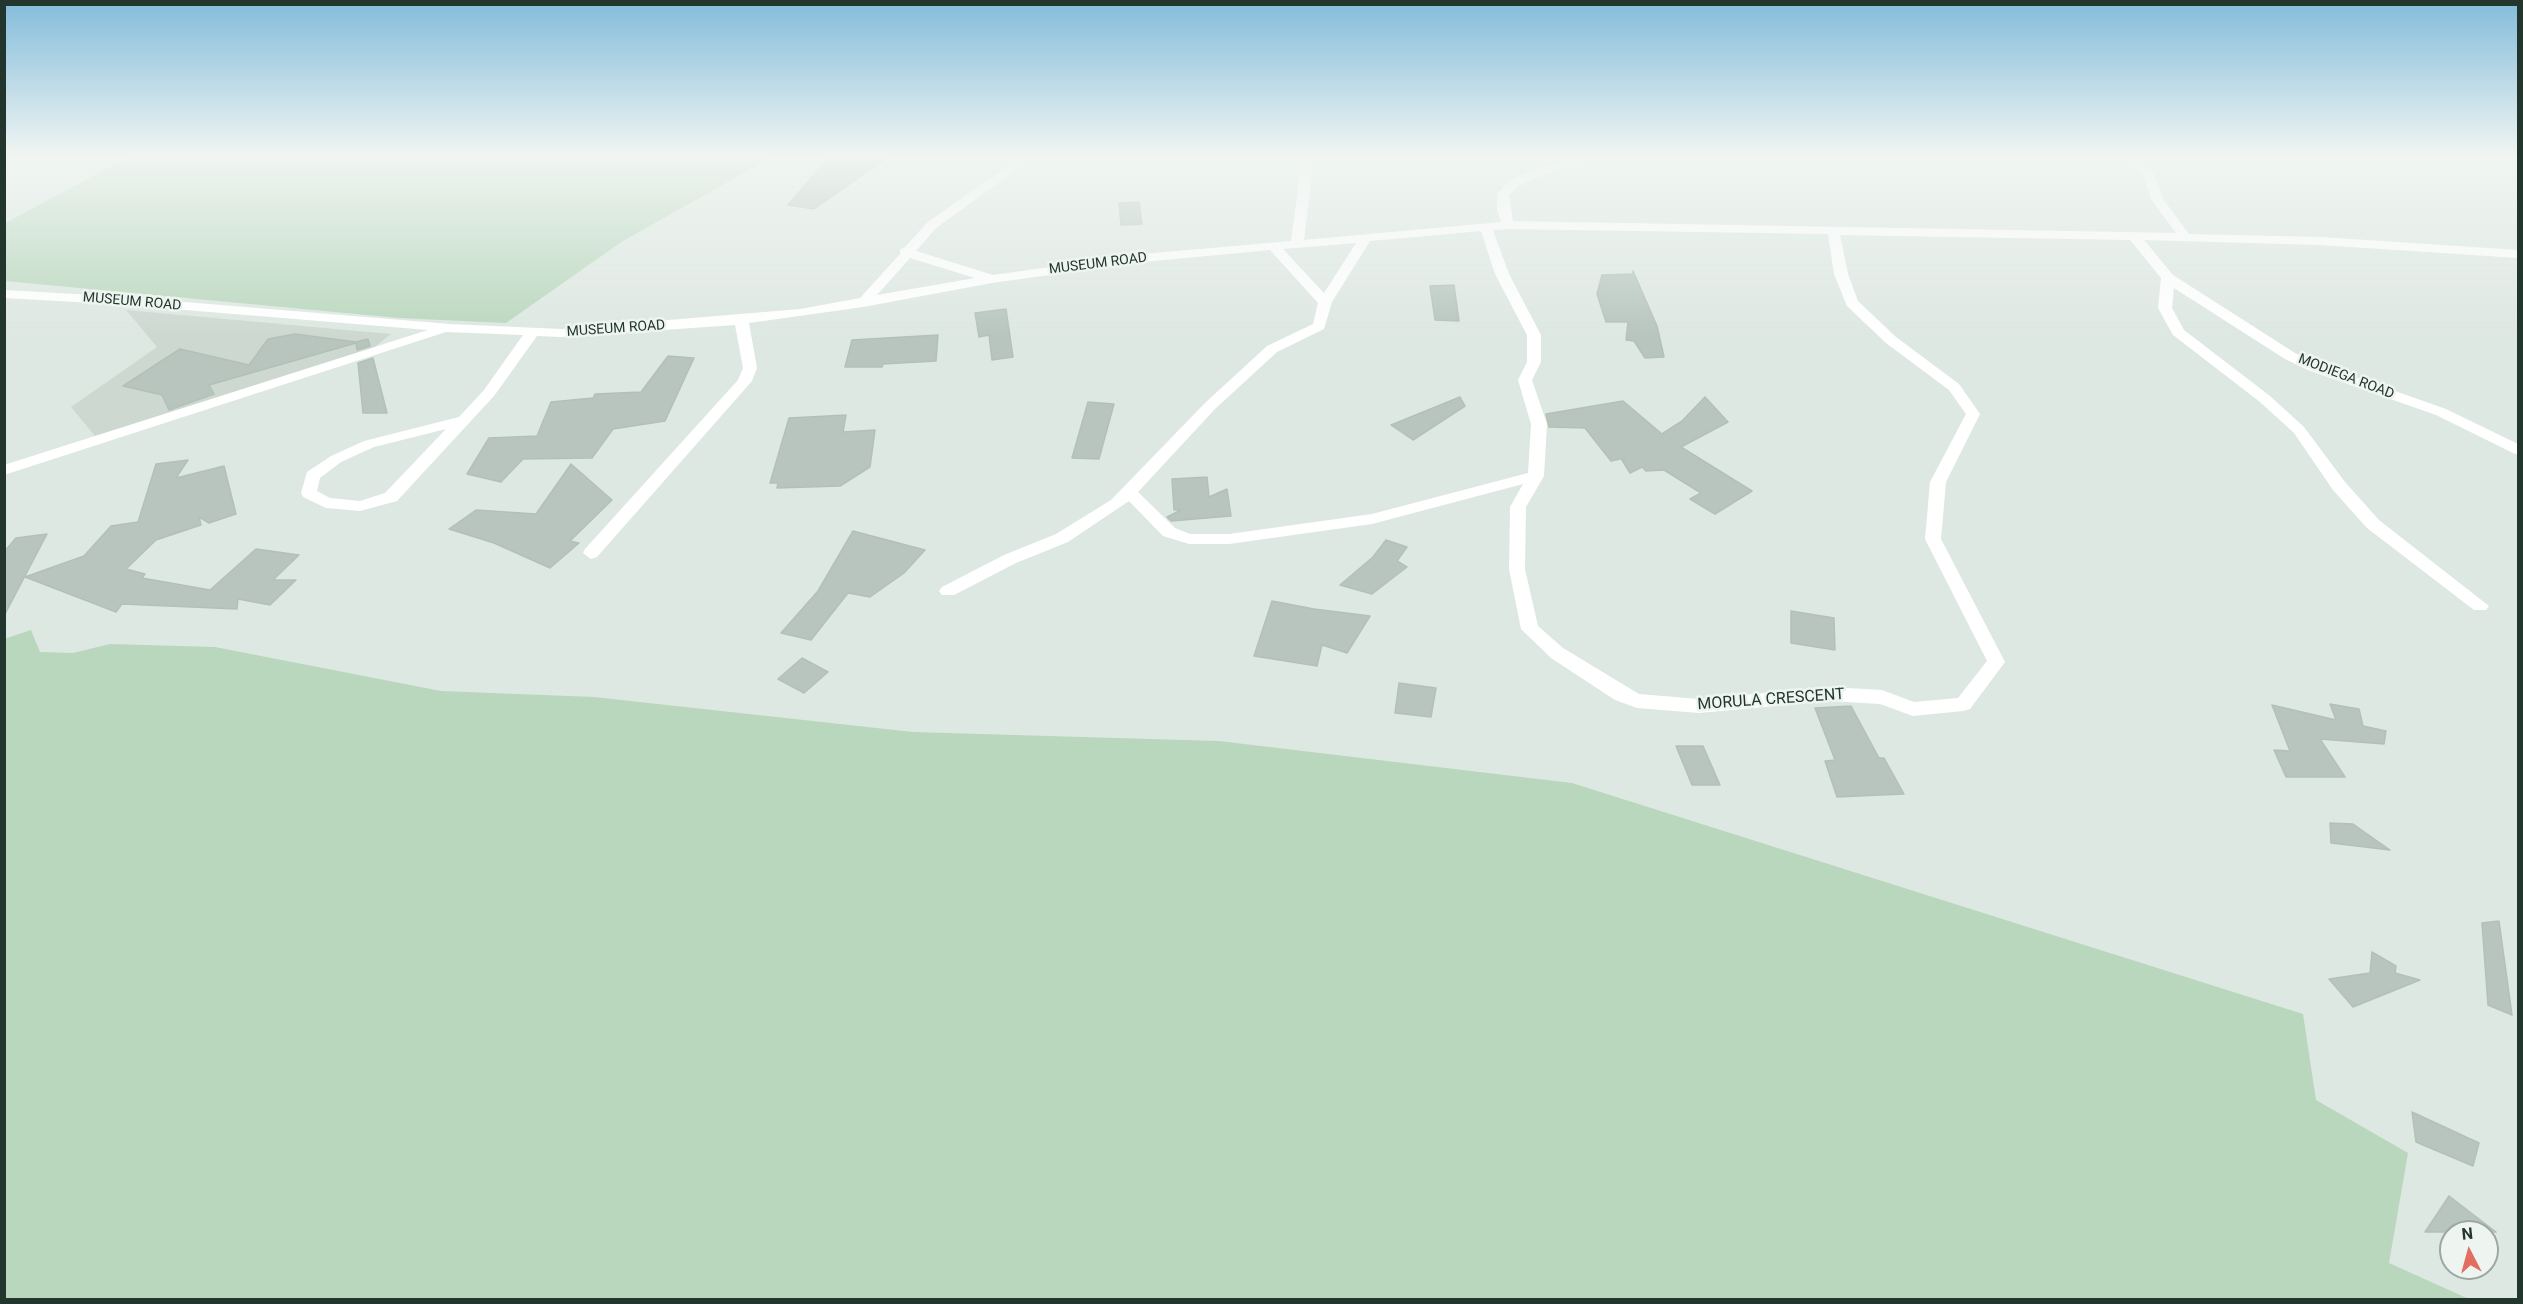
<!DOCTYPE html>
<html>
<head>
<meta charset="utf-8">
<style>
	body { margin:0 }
	#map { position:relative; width:2523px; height:1304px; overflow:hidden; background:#dee8e2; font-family:Roboto,sans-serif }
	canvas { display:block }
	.frame { position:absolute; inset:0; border:6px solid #22362d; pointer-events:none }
	.north { position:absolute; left:2439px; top:1220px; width:60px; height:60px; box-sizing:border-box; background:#eef5f1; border:2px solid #9ca9a3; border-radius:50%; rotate:354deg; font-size:16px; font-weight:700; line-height:24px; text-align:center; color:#22362d }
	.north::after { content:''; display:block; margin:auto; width:21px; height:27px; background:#e26e62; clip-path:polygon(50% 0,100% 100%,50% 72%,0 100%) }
</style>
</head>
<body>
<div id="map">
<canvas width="2523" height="1304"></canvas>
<div class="frame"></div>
<div class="north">N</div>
</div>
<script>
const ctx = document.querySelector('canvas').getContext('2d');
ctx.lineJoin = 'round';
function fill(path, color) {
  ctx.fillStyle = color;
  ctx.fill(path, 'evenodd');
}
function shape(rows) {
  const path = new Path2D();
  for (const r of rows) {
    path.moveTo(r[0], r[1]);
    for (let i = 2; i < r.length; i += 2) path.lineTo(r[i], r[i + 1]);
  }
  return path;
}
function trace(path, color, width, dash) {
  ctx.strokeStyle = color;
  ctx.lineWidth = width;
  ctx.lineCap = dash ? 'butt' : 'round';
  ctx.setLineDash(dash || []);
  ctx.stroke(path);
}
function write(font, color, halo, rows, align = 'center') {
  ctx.font = font + ' Roboto,sans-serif';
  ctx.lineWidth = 5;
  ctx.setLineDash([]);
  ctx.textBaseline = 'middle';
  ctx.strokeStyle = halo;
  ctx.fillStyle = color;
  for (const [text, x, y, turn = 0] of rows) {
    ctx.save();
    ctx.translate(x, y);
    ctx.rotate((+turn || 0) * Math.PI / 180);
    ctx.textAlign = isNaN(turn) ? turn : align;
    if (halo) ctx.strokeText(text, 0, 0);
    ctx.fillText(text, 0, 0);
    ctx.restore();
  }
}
const built = shape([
	[126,310,391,334,371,350,95,436,71,407,157,347]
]);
const green = shape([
	[133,155,776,155,623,241,506,323,399,318,5,281,5,223],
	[31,630,40,652,73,653,110,644,215,647,441,691,594,697,913,732,1219,741,1572,783,2303,1014,2316,1100,2408,1153,2389,1263,2469,1299,5,1299,4,639]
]);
const building = shape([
	[831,155,891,155,814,209,788,205,831,155],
	[1139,202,1142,224,1121,225,1119,203,1139,202],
	[1633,271,1657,326,1664,357,1645,358,1634,341,1626,340,1628,322,1606,322,1597,294,1602,275,1633,274,1633,271],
	[1454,285,1459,321,1435,320,1430,286,1454,285],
	[1006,309,1013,357,992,360,989,335,979,337,975,313,1006,309],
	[295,334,356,342,368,339,370,346,357,350,356,343,209,385,214,394,169,410,162,395,123,386,180,349,249,365,268,339,295,334],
	[938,335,936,361,883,364,882,367,845,367,852,340,938,335],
	[668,356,694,358,665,421,613,429,592,458,523,459,501,482,467,474,489,438,537,436,551,402,593,398,595,394,641,392,668,356],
	[373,358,387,413,363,413,358,363,373,358],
	[1460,397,1465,406,1413,440,1391,425,1460,397],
	[1705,397,1728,422,1681,447,1752,491,1715,514,1690,499,1701,493,1664,470,1646,471,1642,467,1630,473,1622,460,1625,458,1611,461,1585,428,1549,427,1546,414,1623,401,1662,434,1682,421,1705,397],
	[1088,402,1114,404,1099,459,1072,458,1088,402],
	[846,415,843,432,875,430,870,467,840,486,777,488,778,483,770,483,789,418,846,415],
	[188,460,176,478,224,466,236,514,209,523,199,517,201,525,156,540,126,569,145,574,142,578,210,590,256,549,299,555,273,580,296,580,270,605,238,599,237,609,122,604,116,612,25,577,84,556,111,526,138,522,156,464,188,460],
	[571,464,612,500,570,541,579,543,550,568,494,543,449,529,476,510,536,514,571,464],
	[1207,477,1209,497,1227,489,1231,516,1171,521,1167,517,1181,510,1174,510,1172,479,1207,477],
	[853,531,925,550,904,573,870,597,848,593,811,640,781,633,818,591,853,531],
	[47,534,4,616,4,552,16,538,47,534],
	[1386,540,1407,547,1397,561,1407,567,1372,594,1340,585,1373,557,1386,540],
	[1272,601,1314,609,1370,616,1347,653,1322,645,1317,666,1254,656,1272,601],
	[1791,611,1834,618,1835,650,1791,643,1791,611],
	[802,658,828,672,804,693,778,679,802,658],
	[1399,683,1436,688,1431,717,1395,713,1399,683],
	[2330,704,2359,709,2363,726,2386,731,2384,744,2320,739,2345,777,2286,777,2274,750,2290,751,2272,705,2336,720,2330,704],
	[1851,706,1879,758,1884,758,1904,794,1837,797,1825,761,1835,760,1815,708,1851,706],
	[1676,746,1703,746,1720,785,1692,785,1676,746],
	[2330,823,2353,824,2390,850,2331,843,2330,823],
	[2499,921,2512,1015,2488,1005,2482,923,2499,921],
	[2372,952,2396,966,2395,973,2420,980,2353,1007,2329,979,2370,973,2372,952],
	[2412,1112,2479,1143,2473,1166,2416,1142,2412,1112],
	[2449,1196,2496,1232,2425,1232,2449,1196]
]);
const minor = shape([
	[1023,155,1037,155,936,228,916,251,993,275,1143,254,1291,241,1301,166,1298,155,1310,155,1313,166,1304,240,1501,222,1497,209,1497,194,1509,181,1534,169,1592,155,1613,155,1542,175,1517,187,1509,195,1513,221,2176,233,2151,199,2144,177,2120,155,2133,155,2154,173,2163,199,2189,234,2321,237,2518,250,2518,258,2321,245,2144,240,2173,275,2295,353,2318,364,2446,409,2518,444,2518,455,2513,453,2436,415,2308,370,2285,359,2174,288,2172,308,2184,330,2270,396,2304,427,2345,482,2379,520,2489,606,2486,610,2474,610,2367,528,2333,490,2294,433,2260,402,2173,335,2158,308,2161,278,2130,240,1840,235,1848,274,1858,301,1896,337,1959,384,1980,414,1946,482,1941,539,2005,662,1970,709,1963,711,1913,716,1880,704,1830,701,1699,713,1637,708,1615,700,1551,658,1521,629,1509,569,1510,507,1523,484,1372,524,1229,544,1189,544,1163,536,1129,501,1068,542,1016,563,954,595,942,595,939,591,942,587,1004,555,1056,534,1111,500,1205,403,1267,346,1313,324,1318,303,1270,250,1143,262,992,283,863,307,749,323,757,368,752,381,597,557,591,559,583,553,585,549,738,380,743,368,735,325,561,337,537,336,494,396,397,501,360,511,326,508,303,497,301,493,307,472,331,456,364,441,459,417,484,390,523,335,446,332,4,475,4,465,428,330,113,304,4,298,4,290,113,296,450,324,561,329,800,309,860,298,900,254,900,249,904,248,928,222,1023,155],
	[1508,229,1828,234,1834,274,1847,306,1886,343,1949,390,1966,414,1930,482,1925,539,1987,661,1958,698,1914,702,1882,690,1830,687,1699,699,1639,694,1563,648,1538,626,1525,569,1526,507,1544,476,1547,424,1532,380,1541,362,1541,335,1509,274,1493,230,1508,229],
	[1481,231,1495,274,1527,335,1527,362,1518,380,1531,424,1528,473,1372,514,1229,534,1190,534,1175,528,1138,492,1215,409,1277,352,1324,329,1332,302,1370,241,1481,231],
	[1356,243,1324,293,1283,249,1356,243],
	[910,258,975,278,877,295,910,258],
	[446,429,385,493,360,501,330,498,317,491,320,478,341,462,374,447,446,429]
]);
const farStreetnames = [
	["MUSEUM ROAD",1098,264,-7],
	["MUSEUM ROAD",132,302,5],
	["MUSEUM ROAD",616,329,-4],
	["MODIEGA ROAD",2346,377,21]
];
const streetNames = [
	["MORULA CRESCENT",1771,700,-4]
];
fill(built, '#cdd8d1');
fill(green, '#b9d7bd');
fill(building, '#b7c5be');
trace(building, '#b2c1b8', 1.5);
fill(minor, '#fff');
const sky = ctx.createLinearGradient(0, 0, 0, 338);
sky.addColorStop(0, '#83bcdb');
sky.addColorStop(0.46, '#f0f5f2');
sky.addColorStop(1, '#f0f5f200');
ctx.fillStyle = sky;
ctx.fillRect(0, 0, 2523, 338);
write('14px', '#22362d', '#eef5f1', farStreetnames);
write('16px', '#22362d', '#eef5f1', streetNames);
</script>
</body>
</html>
